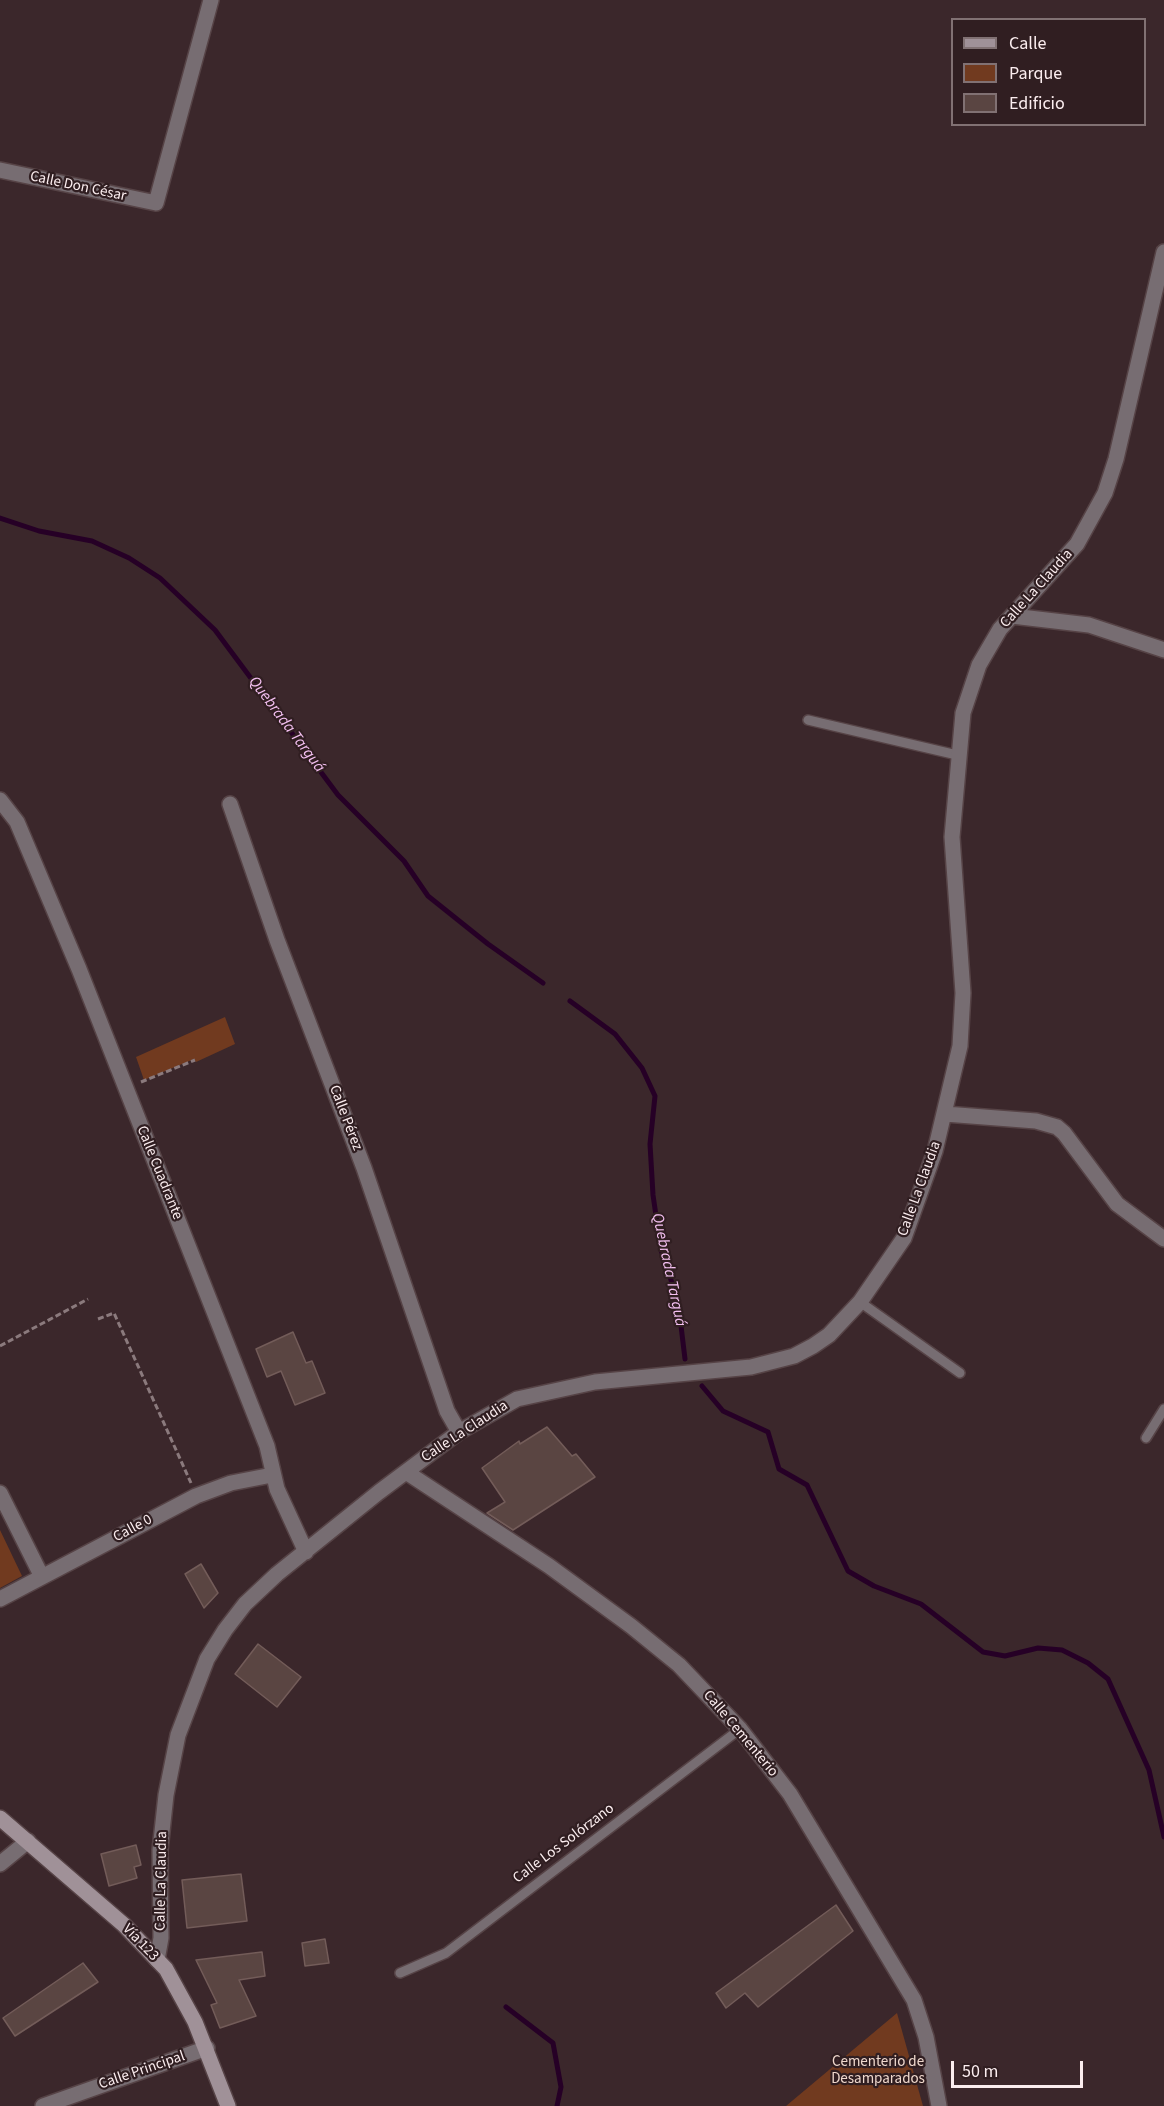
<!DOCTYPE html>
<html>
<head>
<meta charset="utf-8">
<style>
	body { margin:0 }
	#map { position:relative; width:1164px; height:2106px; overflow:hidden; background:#3b272b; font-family:"Source Sans 3",sans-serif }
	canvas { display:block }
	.legend { position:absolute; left:951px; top:18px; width:195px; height:108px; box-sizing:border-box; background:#301e21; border:2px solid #817173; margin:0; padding:8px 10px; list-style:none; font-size:18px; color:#fbedef }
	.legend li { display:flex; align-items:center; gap:12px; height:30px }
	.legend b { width:30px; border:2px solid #817173 }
	.scale { position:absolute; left:951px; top:2061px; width:132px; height:27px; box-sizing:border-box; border:3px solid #fbedef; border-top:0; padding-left:8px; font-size:18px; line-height:21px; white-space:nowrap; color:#fbedef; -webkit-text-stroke:4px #301e21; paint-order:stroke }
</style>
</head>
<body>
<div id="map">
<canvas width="1164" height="2106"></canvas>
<ul class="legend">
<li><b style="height:8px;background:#a09198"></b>Calle</li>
<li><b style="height:16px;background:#713a1f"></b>Parque</li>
<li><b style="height:16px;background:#5a4542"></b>Edificio</li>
</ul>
<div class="scale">50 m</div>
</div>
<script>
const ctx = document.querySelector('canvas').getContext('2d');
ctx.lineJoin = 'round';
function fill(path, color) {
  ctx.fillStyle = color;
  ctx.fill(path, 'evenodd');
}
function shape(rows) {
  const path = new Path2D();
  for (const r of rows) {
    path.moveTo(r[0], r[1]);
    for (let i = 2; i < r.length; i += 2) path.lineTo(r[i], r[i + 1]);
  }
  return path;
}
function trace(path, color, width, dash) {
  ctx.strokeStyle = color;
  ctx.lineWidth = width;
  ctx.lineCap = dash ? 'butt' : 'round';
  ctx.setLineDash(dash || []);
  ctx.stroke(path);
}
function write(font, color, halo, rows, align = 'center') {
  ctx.font = font + ' "Source Sans 3",sans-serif';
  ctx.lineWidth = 4.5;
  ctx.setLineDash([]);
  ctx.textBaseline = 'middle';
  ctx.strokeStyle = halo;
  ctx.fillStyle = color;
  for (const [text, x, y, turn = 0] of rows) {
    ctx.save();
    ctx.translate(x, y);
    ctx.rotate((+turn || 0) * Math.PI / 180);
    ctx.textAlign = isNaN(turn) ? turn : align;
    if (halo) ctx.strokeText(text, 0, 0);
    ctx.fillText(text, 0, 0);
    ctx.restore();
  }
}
const green = shape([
	[225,1017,235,1044,196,1062,194,1059,144,1080,136,1057],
	[0,1530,22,1576,0,1588],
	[897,2013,923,2106,786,2106]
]);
const stream = shape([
	[0,518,39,531,92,541,129,558,160,578,215,630,338,795,404,861,428,896,488,944,543,983],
	[570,1001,615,1034,642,1068,655,1096,650,1144,653,1195,661,1250,678,1301,685,1359],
	[702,1386,723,1411,768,1432,779,1469,807,1485,848,1571,874,1586,921,1604,983,1652,1005,1656,1038,1648,1062,1650,1088,1663,1108,1679,1149,1770,1164,1837],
	[506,2007,553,2043,561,2087,557,2106]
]);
const building = shape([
	[293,1332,306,1363,312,1361,325,1393,295,1405,281,1371,267,1377,256,1349,293,1332],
	[547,1427,572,1456,576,1454,595,1477,513,1530,487,1513,505,1502,482,1468,519,1441,520,1444,547,1427],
	[201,1564,218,1593,204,1608,185,1574,201,1564],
	[258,1644,301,1677,277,1707,235,1674,258,1644],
	[136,1845,141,1865,134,1867,137,1878,109,1886,101,1854,136,1845],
	[241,1874,247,1921,187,1928,182,1880,241,1874],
	[836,1905,853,1931,758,2007,745,1993,726,2008,716,1993,836,1905],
	[325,1939,329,1963,305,1966,302,1943,325,1939],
	[262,1952,265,1976,239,1980,256,2016,220,2028,211,2005,217,2003,196,1960,262,1952],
	[83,1963,98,1982,15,2036,3,2018,83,1963]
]);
const path = shape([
	[141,1082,195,1060],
	[98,1319,114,1313,191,1483],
	[0,1346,88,1299]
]);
const service = shape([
	[808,720,957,755],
	[860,1302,960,1373],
	[1146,1438,1164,1409],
	[400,1973,446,1953,740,1729]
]);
const minor = shape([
	[0,170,156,203,211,0],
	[1012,616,1089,625,1164,650],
	[0,800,17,822,79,969,267,1446,277,1489,306,1552],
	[230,804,277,940,364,1168,447,1411,459,1432],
	[945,1114,1036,1121,1057,1127,1064,1133,1117,1204,1164,1239],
	[406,1472,549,1566,631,1626,679,1665,740,1729,790,1794,914,2000,926,2037,939,2106],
	[0,1493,42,1577],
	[0,1599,196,1496,231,1483,272,1475],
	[0,1864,28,1841],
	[157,1960,161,1938,160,1850,166,1795,178,1735,207,1659,225,1630,245,1604,277,1574,379,1492,459,1432,517,1399,595,1382,751,1367,794,1356,813,1346,829,1335,860,1302,904,1238,935,1151,960,1046,963,993,952,837,963,713,979,665,1000,629,1077,544,1105,493,1116,459,1164,252],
	[43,2106,207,2048]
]);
const secondary = shape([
	[0,1818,124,1925,166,1969,195,2022,228,2106]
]);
const streetNames = [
	["Calle Don César",78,187,12],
	["Calle La Claudia",1037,589,-48],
	["Calle Pérez",345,1118,69],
	["Calle Cuadrante",159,1173,68],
	["Calle La Claudia",920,1189,-70],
	["Calle La Claudia",465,1432,-33],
	["Calle 0",133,1529,-28],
	["Calle Cementerio",740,1734,50],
	["Calle Los Solórzano",564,1844,-37],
	["Calle La Claudia",162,1881,-89],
	["Vía 123",140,1943,46],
	["Calle Principal",142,2071,-19]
];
const parkNames = [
	["Cementerio de",878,2063],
	["Desamparados",878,2080]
];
const waterNames = [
	["Quebrada Targuá",286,725,53],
	["Quebrada Targuá",668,1270,78]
];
fill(green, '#713a1f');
trace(stream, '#260026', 5);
fill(building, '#5a4542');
trace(building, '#735c59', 1.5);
trace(service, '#564346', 12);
trace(minor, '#564346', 18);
trace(secondary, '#564346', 18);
trace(path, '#8b7a7d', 3, [6, 3]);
trace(service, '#776d72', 9);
trace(minor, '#776d72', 15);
trace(secondary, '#a09198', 15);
write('15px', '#fbedef', '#301e21', streetNames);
write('15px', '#efd8cd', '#301e21', parkNames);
write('italic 16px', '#f5c1f2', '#301e21', waterNames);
</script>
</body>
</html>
